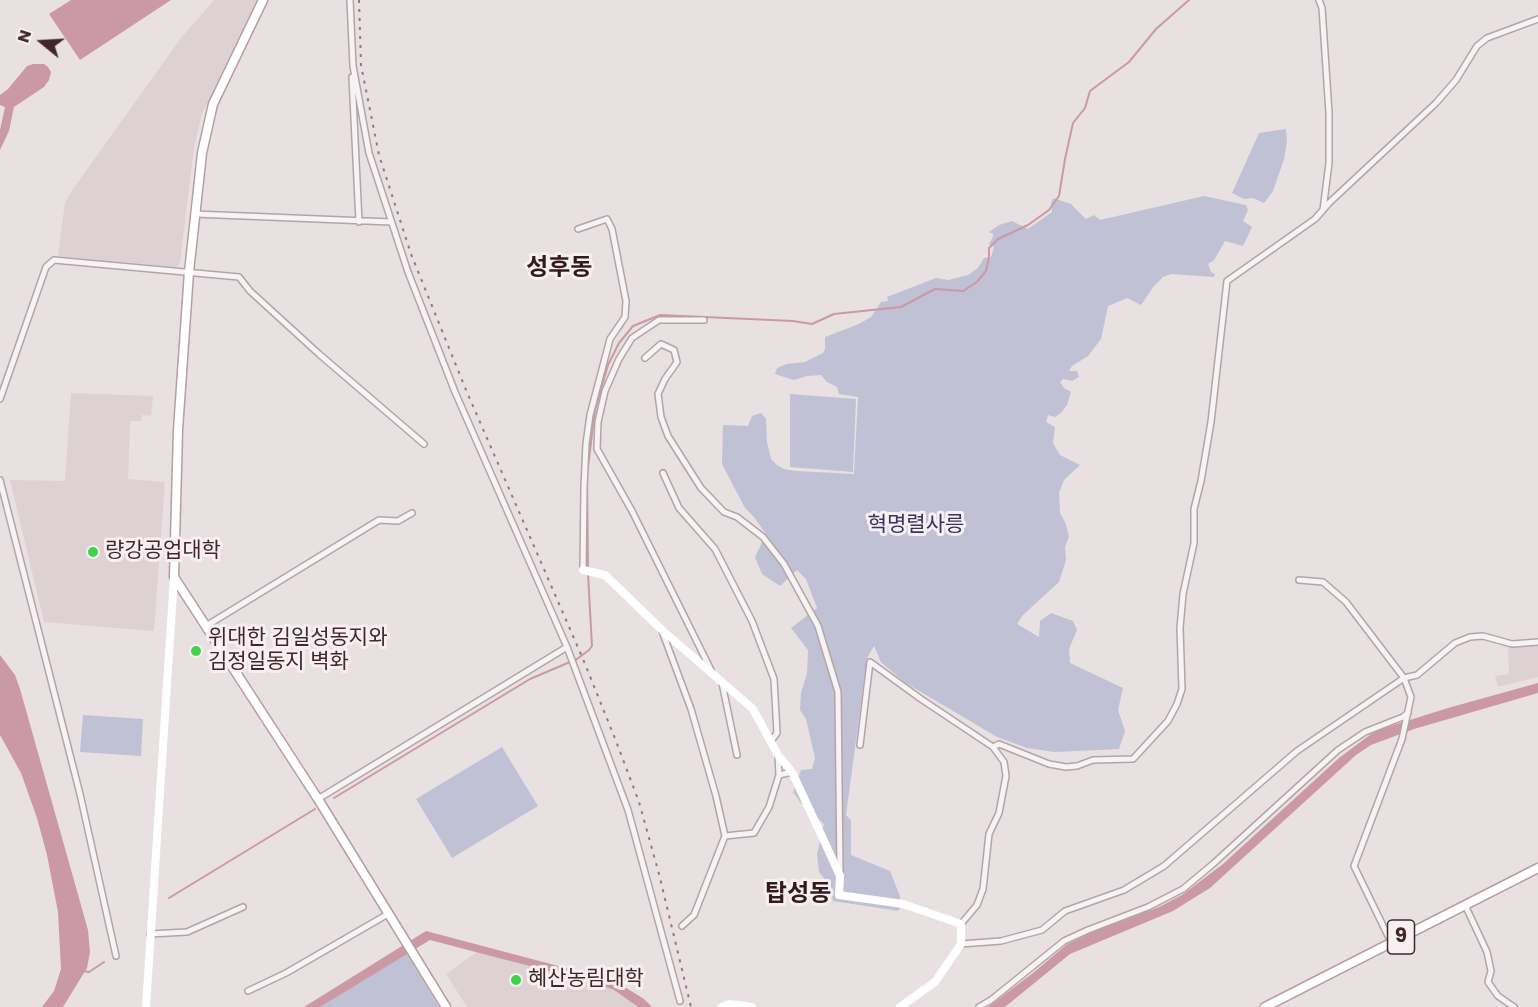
<!DOCTYPE html>
<html>
<head>
<meta charset="utf-8">
<style>
	body { margin:0 }
	#map { position:relative; width:1538px; height:1007px; overflow:hidden; background:#e9e0e1; font-family:Poppins,sans-serif }
	canvas { display:block }
	.north { position:absolute; left:12px; top:12px; width:60px; height:60px; -webkit-text-stroke:4px #f7eff1; paint-order:stroke; rotate:288deg; font-size:16px; font-weight:700; line-height:24px; text-align:center; color:#41272b }
	.north::after { content:''; display:block; margin:auto; width:21px; height:27px; background:#41272b; clip-path:polygon(50% 0,100% 100%,50% 72%,0 100%) }
</style>
</head>
<body>
<div id="map">
<canvas width="1538" height="1007"></canvas>
<div class="north">N</div>
</div>
<script>
const ctx = document.querySelector('canvas').getContext('2d');
ctx.lineJoin = 'round';
function fill(path, color) {
  ctx.fillStyle = color;
  ctx.fill(path, 'evenodd');
}
function shape(rows) {
  const path = new Path2D();
  for (const r of rows) {
    path.moveTo(r[0], r[1]);
    for (let i = 2; i < r.length; i += 2) path.lineTo(r[i], r[i + 1]);
  }
  return path;
}
function trace(path, color, width, dash) {
  ctx.strokeStyle = color;
  ctx.lineWidth = width;
  ctx.lineCap = dash ? 'butt' : 'round';
  ctx.setLineDash(dash || []);
  ctx.stroke(path);
}
function write(font, color, halo, rows, align = 'center') {
  ctx.font = font + ' Poppins,"Noto Sans KR",sans-serif';
  ctx.lineWidth = 6;
  ctx.setLineDash([]);
  ctx.textBaseline = 'middle';
  ctx.strokeStyle = halo;
  ctx.fillStyle = color;
  for (const [text, x, y, turn = 0] of rows) {
    ctx.save();
    ctx.translate(x, y);
    ctx.rotate((+turn || 0) * Math.PI / 180);
    ctx.textAlign = isNaN(turn) ? turn : align;
    if (halo) ctx.strokeText(text, 0, 0);
    ctx.fillText(text, 0, 0);
    ctx.restore();
  }
}
const built = shape([
	[214,0,257,0,202,114,194,147,180,263,176,267,58,256,65,202,73,189,181,38],
	[71,393,153,396,151,416,142,415,141,421,130,421,128,479,165,482,154,631,44,622,10,480,65,481],
	[1538,646,1538,677,1498,687,1495,676,1509,674,1508,647],
	[478,951,542,971,594,983,614,990,638,1007,467,1007,446,974]
]);
const green = shape([
	[1286,129,1287,141,1284,159,1273,191,1264,203,1253,198,1244,199,1232,193,1259,133],
	[1204,196,1246,205,1248,210,1243,221,1252,227,1243,246,1225,241,1214,260,1208,264,1211,272,1215,274,1214,277,1171,274,1163,277,1154,286,1141,305,1127,298,1108,306,1101,339,1088,356,1072,366,1069,371,1077,371,1079,377,1072,381,1063,379,1060,382,1064,388,1071,392,1067,405,1061,413,1055,417,1048,415,1046,422,1055,427,1053,443,1060,455,1080,465,1064,480,1059,493,1060,513,1065,522,1069,536,1065,547,1066,560,1059,582,1023,615,1017,624,1039,637,1040,621,1051,613,1073,621,1077,630,1069,649,1070,663,1123,688,1118,710,1125,731,1119,749,1054,752,1027,748,997,737,904,682,881,662,874,646,867,658,846,815,851,820,851,855,890,871,900,896,899,911,833,901,829,885,819,872,817,854,824,824,800,802,793,792,801,770,812,769,815,758,806,719,800,710,801,693,807,673,808,650,791,628,817,608,806,579,797,570,780,586,762,574,755,557,766,534,754,517,745,508,722,464,723,425,748,426,752,416,761,413,766,419,767,442,771,459,777,465,784,469,796,471,854,474,858,397,839,394,837,387,827,382,821,375,807,376,794,380,775,374,777,368,787,364,805,362,823,353,825,349,825,337,859,324,871,317,881,302,888,301,887,297,936,278,948,280,968,275,978,268,984,258,991,257,994,247,989,244,993,237,993,234,989,232,999,225,1012,221,1028,229,1052,212,1051,204,1053,198,1071,204,1086,219,1094,215,1100,220],
	[790,394,856,399,853,472,790,467],
	[83,715,143,719,141,756,80,752],
	[502,747,538,806,452,858,416,799],
	[407,953,439,1007,320,1007,379,969]
]);
const water = shape([
	[71,0,171,0,80,60,49,14],
	[33,64,44,64,48,67,51,72,49,80,44,87,14,107,9,131,0,150,0,130,5,107,0,105,0,95,8,89,27,66],
	[0,655,15,675,20,689,88,930,90,952,87,968,63,1007,42,1007,54,991,61,969,58,912,47,855,37,818,21,773,0,735],
	[1538,683,1538,693,1414,729,1371,745,1356,755,1210,888,1173,911,1070,954,1005,1007,988,1007,1033,973,1066,945,1090,933,1159,907,1182,895,1223,864,1339,758,1375,731,1448,708],
	[426,931,615,981,644,999,652,1007,638,1007,614,990,594,983,430,940,320,1007,304,1007]
]);
const stream = shape([
	[588,568,587,475,595,410,608,365,619,343,633,326,660,315,793,321,812,324,834,314,901,307,935,289,963,291,977,282,986,271,989,257,989,248,998,239,1028,225,1049,210,1059,196,1065,159,1073,123,1085,108,1090,91,1129,62,1156,29,1189,0],
	[334,798,530,679,577,659,589,650,592,646,588,574],
	[169,898,315,809],
	[83,971,89,972,104,962]
]);
const street = shape([
	[1319,0,1322,8,1329,113,1329,163,1323,210],
	[352,77,359,222],
	[195,214,391,222],
	[578,229,607,219,612,229,626,301,625,317,610,339,590,415,586,444,584,487,583,570],
	[704,320,659,320,632,338,619,359,605,391,598,422,597,449,632,511,711,670],
	[645,358,661,344,674,350,677,362,665,379,658,394,661,417,668,436,701,488,724,512,737,517,763,537,784,564,818,626,838,692,840,871],
	[0,399,46,267,54,260,239,277,250,291,319,354,424,444],
	[663,473,679,508,715,549,752,621,774,679,777,733,771,741],
	[0,480,80,794,116,956],
	[1299,580,1323,582,1346,602,1404,678,1411,697,1402,739,1354,866,1391,942],
	[206,626,379,520,398,521,412,513],
	[662,631,691,709,716,796,725,836,694,915,682,926],
	[567,647,628,810,680,1001],
	[722,683,737,755],
	[860,745,870,662,921,699,993,747,1004,762,1006,776,999,813,989,834,983,889,977,905,961,924],
	[993,747,999,744,1049,764,1066,767,1077,766,1093,760,1133,759,1168,721,1177,704,1182,689,1180,628,1183,594,1194,543,1194,509,1201,481,1211,422,1227,281,1315,219,1329,203,1436,103,1456,80,1477,46,1487,38,1538,19],
	[778,755,779,775,792,772],
	[318,799,567,647,455,392,408,272,369,153,353,66,350,0],
	[725,836,754,833,769,807,779,775],
	[1465,905,1487,952,1491,971,1488,982,1498,996,1514,1007],
	[150,934,187,932,243,907],
	[961,944,1001,941,1042,930,1065,911,1124,890,1164,866,1297,751,1404,678,1417,675,1455,643,1470,637,1483,636,1512,644,1538,642],
	[248,991,286,973,388,914],
	[979,1007,991,1000,1064,941,1088,930,1148,907,1183,889,1213,864,1338,750,1365,732,1403,717,1408,713]
]);
const secondary = shape([
	[583,570,605,575,662,630,753,709,778,755,792,772,831,856,840,876,839,895,903,904,961,924,961,944,935,982,900,1007],
	[146,1007,174,577],
	[722,1007,730,1004,752,1007]
]);
const primary = shape([
	[263,0,213,104,202,153,189,272,178,430,174,577,318,799,446,1007],
	[1265,1007,1538,868]
]);
const rail = shape([
	[359,0,361,65,379,155,411,254,466,390,583,659,616,741,639,802,659,874,691,1007]
]);
const markers = [
	[93,552,6,"#3fd448"],
	[196,651,6,"#3fd448"],
	[516,980,6,"#3fd448"]
];
const shields = [
	[1401,937,27]
];
const shieldNames = [
	["9",1401,937]
];
const parkNames = [
	["혁명렬사릉",916,526]
];
const poiNames = [
	["량강공업대학",105,552],
	["위대한 김일성동지와",208,639],
	["김정일동지 벽화",208,663],
	["혜산농림대학",528,980]
];
const quarterNames = [
	["성후동",559,269],
	["탑성동",798,895]
];
fill(built, '#ded1d4');
fill(green, '#c0c1d4');
fill(water, '#cb99a6');
trace(stream, '#cb99a6', 2);
trace(street, '#b3a5a7', 8);
trace(primary, '#b69ea3', 11);
trace(street, '#f7f2f3', 5);
trace(secondary, '#fff', 8);
trace(primary, '#fff', 8);
trace(rail, '#94787d', 2, [3, 6]);
for (const [x, y, r, color] of markers) {
  const dot = new Path2D();
  dot.arc(x, y, r, 0, 2 * Math.PI);
  ctx.fillStyle = color;
  ctx.fill(dot);
  trace(dot, '#f7eff1', 2);
}
for (const [x, y, w] of shields) {
  const box = new Path2D();
  box.roundRect(x - w / 2, y - 17, w, 34, 4.5);
  ctx.fillStyle = '#f7eff1';
  ctx.fill(box);
  trace(box, '#41272b', 1.5);
}
write('bold 20px', '#41272b', null, shieldNames);
write('21px', '#35345e', '#f7eff1', parkNames);
write('21px', '#41272b', '#f7eff1', poiNames, 'left');
write('bold 24px', '#321a1d', '#f7eff1', quarterNames);
</script>
</body>
</html>
